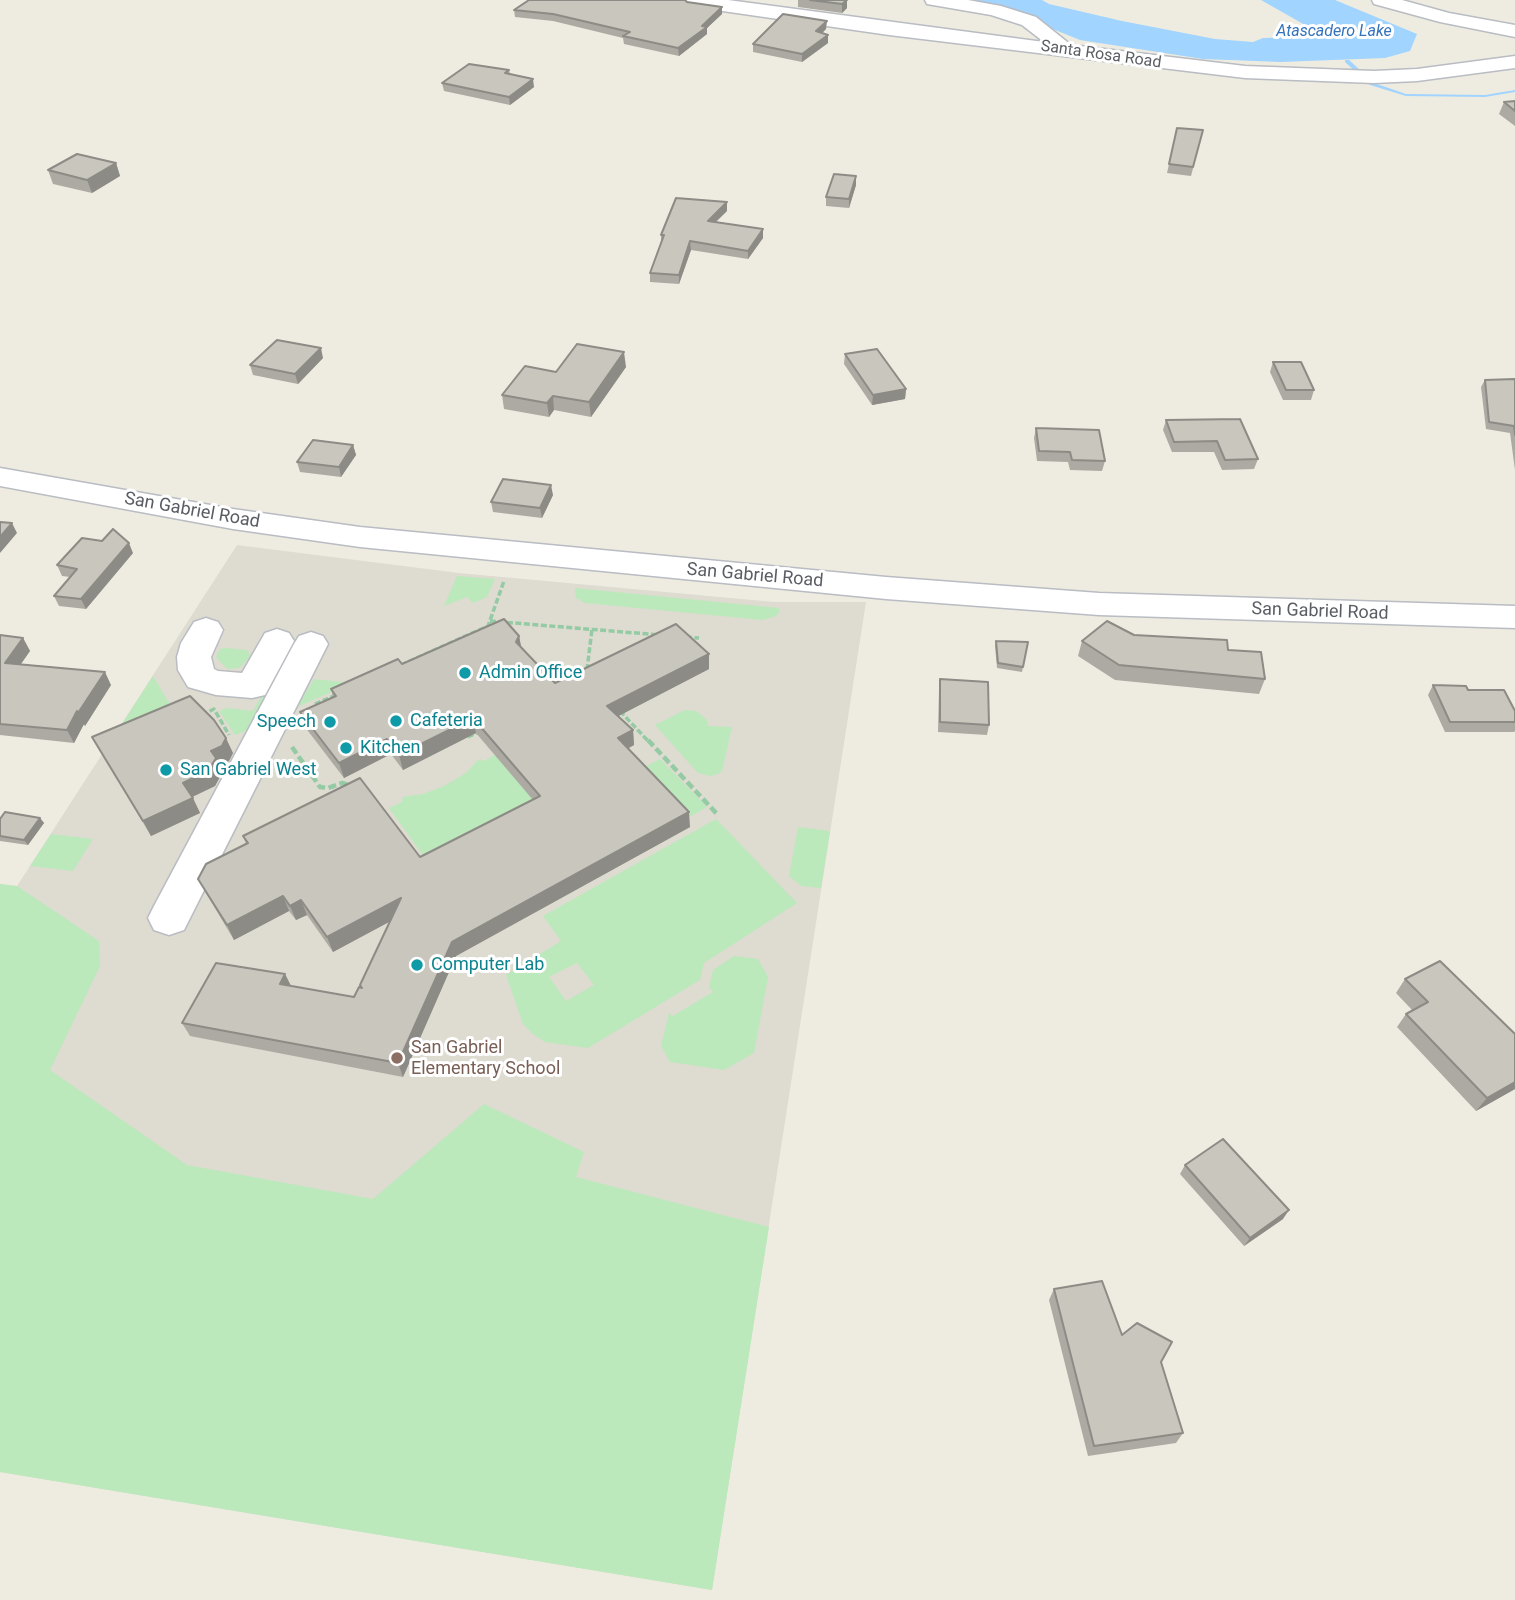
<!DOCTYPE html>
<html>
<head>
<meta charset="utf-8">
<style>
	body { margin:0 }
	canvas { display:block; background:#eeece1 }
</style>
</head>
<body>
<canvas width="1515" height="1600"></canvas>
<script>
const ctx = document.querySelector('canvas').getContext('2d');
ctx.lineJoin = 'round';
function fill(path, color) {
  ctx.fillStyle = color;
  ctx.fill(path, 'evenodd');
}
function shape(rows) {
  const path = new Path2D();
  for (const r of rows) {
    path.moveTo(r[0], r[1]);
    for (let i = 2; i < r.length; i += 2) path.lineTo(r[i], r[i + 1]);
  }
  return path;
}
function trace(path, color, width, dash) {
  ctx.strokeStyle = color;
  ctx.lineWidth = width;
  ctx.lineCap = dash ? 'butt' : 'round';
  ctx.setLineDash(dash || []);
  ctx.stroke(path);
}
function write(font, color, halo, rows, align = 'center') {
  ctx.font = font + ' Roboto,sans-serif';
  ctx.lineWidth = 6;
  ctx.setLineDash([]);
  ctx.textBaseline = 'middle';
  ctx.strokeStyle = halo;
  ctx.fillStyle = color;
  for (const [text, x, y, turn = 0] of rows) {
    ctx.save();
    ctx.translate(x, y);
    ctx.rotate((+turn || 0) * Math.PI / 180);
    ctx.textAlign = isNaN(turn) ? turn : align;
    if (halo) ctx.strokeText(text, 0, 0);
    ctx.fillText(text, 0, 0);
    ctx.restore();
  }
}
const education = shape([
	[237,545,459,573,774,602,866,602,712,1590,0,1472,0,884,17,886]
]);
const green = shape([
	[457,576,495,579,487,597,473,603,467,597,444,606],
	[575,588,779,608,779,612,776,616,763,620,585,603,576,598],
	[226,648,247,650,251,656,239,668,227,669,216,657,220,649],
	[290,655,256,727,235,735,219,711,227,708,253,711,284,656],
	[153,676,178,718,105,750],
	[314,679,352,683,297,707],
	[685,710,696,711,707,720,708,726,732,727,722,771,718,774,710,776,698,773,655,725],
	[495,755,542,810,432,868,389,808,402,802,403,797,423,794,444,786,466,773,479,759,484,761],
	[660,759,707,807,684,820,637,771],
	[716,819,797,903,704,963,700,980,588,1048,545,1042,533,1034,523,1024,506,975,561,941,543,916],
	[577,963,594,985,566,1001,549,977],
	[798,827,830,831,821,888,801,886,789,876],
	[51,834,93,839,73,871,30,866],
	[0,884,17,886,99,941,100,966,50,1070,187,1165,373,1199,484,1104,584,1152,576,1177,769,1227,712,1590,0,1472],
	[734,956,758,959,768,977,754,1053,724,1070,670,1062,661,1046,669,1013,673,1016,713,992,709,987,713,970]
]);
const water = shape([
	[952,0,1042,0,1049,4,1122,21,1215,39,1253,42,1263,38,1298,37,1305,25,1261,0,1335,0,1417,34,1410,51,1385,58,1281,62,1203,59,1080,40,1003,9]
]);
const stream = shape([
	[1345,60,1349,60,1374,83,1406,94,1485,95,1515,90,1515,92,1485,97,1406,96,1370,85,1345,62,1345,60]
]);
const pathFar1 = shape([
	[490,621,660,635],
	[686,637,699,638],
	[401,665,488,626,504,581],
	[587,670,592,629],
	[315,704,336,695],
	[620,711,649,742],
	[202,715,214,709,229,735],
	[468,737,481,731]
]);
const path = shape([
	[648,740,717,814],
	[292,747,320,787,328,788,342,783,352,786]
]);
const minor = shape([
	[679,0,728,0,1044,42,1022,25,991,15,927,4,925,0,968,0,1001,6,1036,17,1071,45,1245,66,1374,71,1417,69,1515,56,1515,68,1417,81,1374,83,1245,78,889,35,688,6,679,0],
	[1372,0,1402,0,1449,13,1515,25,1515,37,1440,22,1374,4,1372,0],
	[0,468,233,509,360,527,886,577,1099,593,1515,606,1515,628,1099,615,886,599,360,547,233,529,0,486,0,468],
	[206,618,218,622,223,630,211,657,214,669,218,671,242,673,265,633,277,629,289,633,294,641,265,695,252,698,216,695,188,687,178,670,177,657,181,643,194,622,206,618],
	[311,632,323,636,328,644,184,930,169,935,154,930,148,918,154,906,294,644,299,636,311,632]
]);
const wall = shape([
	[798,0,847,0,847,8,842,13,798,7],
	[687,2,722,7,722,14,707,28,707,34,679,56,624,44,623,38,553,21,515,17,514,10],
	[826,29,822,33,828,43,802,62,753,52,753,44],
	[509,70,510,74,534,87,510,105,444,91,442,83],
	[1515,101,1515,126,1499,114,1504,102],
	[1177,128,1203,130,1191,176,1167,173],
	[116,163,120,176,92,193,53,184,48,170],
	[856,185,849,208,826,206,826,197],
	[727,211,716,222,763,229,763,238,748,259,691,250,679,284,650,282,650,273,661,243,661,235],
	[845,354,906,389,905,399,872,405,844,364],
	[323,358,298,384,253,375,250,365],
	[1273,362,1314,390,1311,400,1283,400,1270,372],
	[626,367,591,417,554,410,549,417,504,409,502,395,556,372],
	[1515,379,1515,470,1510,433,1486,429,1481,387,1485,380],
	[1166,420,1258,459,1254,469,1222,470,1214,452,1172,452,1163,430],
	[1036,428,1105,461,1102,471,1070,470,1068,462,1037,461,1034,438],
	[353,445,356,455,341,477,300,472,297,462],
	[553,495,542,518,493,512,491,502],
	[133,553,86,609,59,606,54,596,70,577,62,576,57,565],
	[0,635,23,638,30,651,21,664,111,685,85,726,84,724,74,743,0,735],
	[1134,635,1228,650,1265,679,1259,694,1115,680,1078,656,1082,641],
	[519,636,521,647,555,683,709,654,709,669,618,716,633,730,634,745,628,748,690,827,456,956,403,1077,190,1036,182,1023,285,974,291,986,354,997,361,988,360,985,390,921,333,952,307,915,296,920,289,911,234,940,206,893,198,879,246,844,243,836,420,857,533,800,476,733,403,770,391,754,344,778,305,727,300,712,333,697,331,689,402,664],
	[996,641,1028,642,1022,672,997,668,995,646],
	[940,679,989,725,987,735,938,732,939,689],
	[1433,685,1468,690,1515,711,1515,731,1514,732,1445,732,1428,695],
	[92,737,233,753,229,761,219,765,222,773,215,786,192,797,200,813,151,836],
	[40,818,44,823,28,845,0,841,0,819],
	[1405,979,1515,1034,1515,1089,1476,1111,1397,1027,1406,1014,1412,1010,1396,993],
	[1185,1165,1283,1219,1244,1246,1180,1174],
	[1054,1289,1161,1362,1183,1433,1176,1443,1088,1456,1049,1300]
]);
const shadedWall = shape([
	[847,0,847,8,842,13,842,4],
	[722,7,722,14,707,28,707,34,679,56,678,48],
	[827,21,826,29,816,39,816,31],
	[828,35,828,43,802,62,802,54],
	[533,79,534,87,510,105,509,97],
	[116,163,120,176,92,193,87,180],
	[856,176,856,185,849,208,849,199],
	[727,202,727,211,708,229,708,221],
	[763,229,763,238,748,259,748,251],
	[690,241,691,250,679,284,679,275],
	[321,348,323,358,298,384,295,374],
	[624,352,626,367,591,417,589,402],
	[906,389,905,399,872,405,873,395],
	[553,396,554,410,549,417,547,403],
	[353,445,356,455,341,477,339,467],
	[551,485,553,495,542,518,540,508],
	[12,523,17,533,0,553,0,537],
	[129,543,133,553,86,609,81,599],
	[519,636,522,651,516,642],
	[23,638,30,651,13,675,5,663],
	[709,654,709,669,609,721,607,706],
	[105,672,111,685,85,726,78,713],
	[77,711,84,724,74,743,67,730],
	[473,718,476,733,403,770,399,755],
	[633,730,634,745,620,753,618,738],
	[226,738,233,753,229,761,219,765,222,773,215,786,190,798,183,783,211,751],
	[387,739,391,754,344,778,339,763],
	[193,798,200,813,151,836,143,821],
	[689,812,690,827,456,956,403,1077,398,1063,452,942],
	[40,818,44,823,28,845,24,840],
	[283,896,289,911,234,940,227,925],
	[401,898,406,913,333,952,327,937],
	[301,900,307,915,296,920,290,906],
	[285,974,292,988,280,984],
	[1515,1082,1515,1089,1476,1111,1487,1098],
	[1289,1210,1283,1219,1244,1246,1250,1238]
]);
const building = shape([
	[529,0,685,0,687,2,722,7,702,26,707,27,678,48,623,36,630,32,553,14,514,10,529,0],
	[810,0,847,0,842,4,810,0],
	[783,14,827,21,816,31,828,35,802,54,753,44,783,14],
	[469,64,509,70,505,73,533,79,509,97,442,83,469,64],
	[1515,101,1515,111,1504,102,1515,101],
	[1177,128,1203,130,1193,167,1169,164,1177,128],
	[77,154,116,163,87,180,48,170,77,154],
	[834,174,856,176,849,199,826,197,834,174],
	[676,198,727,202,708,221,763,229,748,251,690,241,679,275,650,273,664,235,661,235,676,198],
	[277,340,321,348,295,374,250,365,277,340],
	[577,344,624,352,589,402,553,396,547,403,502,395,525,366,556,372,577,344],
	[877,349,906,389,873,395,845,354,877,349],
	[1273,362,1301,362,1314,390,1286,390,1273,362],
	[1515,379,1515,435,1514,426,1489,422,1485,380,1515,379],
	[1240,419,1258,459,1225,460,1217,441,1174,442,1166,420,1240,419],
	[1036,428,1099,430,1105,461,1072,460,1070,452,1039,451,1036,428],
	[313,440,353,445,339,467,297,462,313,440],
	[503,479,551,485,540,508,491,502,503,479],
	[0,522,12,523,0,537,0,522],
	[113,529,129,543,81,599,54,596,77,569,57,565,82,538,102,541,113,529],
	[504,619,519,636,516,642,555,683,676,624,709,654,607,706,633,730,618,738,689,812,452,942,398,1063,182,1023,216,963,285,974,280,984,354,997,359,987,362,988,360,985,401,898,327,937,301,900,290,906,283,896,227,925,198,879,206,864,248,843,243,836,360,778,420,857,540,796,473,718,399,755,387,739,339,763,300,712,336,696,331,689,398,659,402,664,504,619],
	[1107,621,1134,635,1227,640,1228,650,1261,652,1265,679,1119,665,1082,641,1107,621],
	[0,635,23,638,5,663,105,672,78,713,77,711,67,730,0,724,0,635],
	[996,641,1028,642,1023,667,998,663,996,641],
	[940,679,988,682,989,725,940,722,940,679],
	[1433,685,1466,686,1468,690,1504,690,1515,711,1515,722,1450,722,1433,685],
	[190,696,214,720,226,738,222,746,211,751,216,758,208,771,183,783,193,798,143,821,92,737,190,696],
	[5,812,40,818,24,840,0,836,0,819,5,812],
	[1440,961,1515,1034,1515,1082,1487,1098,1406,1014,1428,1002,1405,979,1440,961],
	[1223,1139,1289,1210,1250,1238,1185,1165,1223,1139],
	[1102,1281,1122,1335,1137,1323,1172,1342,1161,1362,1183,1433,1094,1446,1054,1289,1102,1281]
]);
const markers = [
	[465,673,7,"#0f9aa8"],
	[396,721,7,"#0f9aa8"],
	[330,722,7,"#0f9aa8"],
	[346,748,7,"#0f9aa8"],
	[166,770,7,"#0f9aa8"],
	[417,965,7,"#0f9aa8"],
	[397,1058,7,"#8d6e63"]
];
const farWaternames = [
	["Atascadero Lake",1334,32]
];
const farStreetnames = [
	["Santa Rosa Road",1101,55,8]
];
const streetNames = [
	["San Gabriel Road",192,511,10],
	["San Gabriel Road",755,576,5],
	["San Gabriel Road",1320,612,2]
];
const cultureNames = [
	["Admin Office",479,673],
	["Cafeteria",410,721],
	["Speech",316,722,"right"],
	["Kitchen",360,748],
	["San Gabriel West",180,770],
	["Computer Lab",431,965]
];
const educationNames = [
	["San Gabriel",411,1048],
	["Elementary School",411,1069]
];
fill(education, '#dedbd0');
fill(green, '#bbe9bc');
fill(water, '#a1d4ff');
fill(stream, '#a1d4ff');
trace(minor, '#b9bcc2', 3);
trace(pathFar1, '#94caa4', 3.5, [6, 2.5]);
trace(path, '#94caa4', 4.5, [8, 3.5]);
fill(minor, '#fff');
fill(wall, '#adaaa3');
fill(shadedWall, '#8d8b85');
fill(building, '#c9c6be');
trace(building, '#8d8b85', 2);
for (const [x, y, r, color] of markers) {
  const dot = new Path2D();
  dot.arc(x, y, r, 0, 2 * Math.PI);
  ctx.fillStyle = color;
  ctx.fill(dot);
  trace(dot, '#fff', 2.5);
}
write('italic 16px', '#3473bb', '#fff', farWaternames);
write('16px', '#5a5e64', '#fff', farStreetnames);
write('18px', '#5a5e64', '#fff', streetNames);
write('18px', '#0d838f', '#fff', cultureNames, 'left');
write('18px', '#785e54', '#fff', educationNames, 'left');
</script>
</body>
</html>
